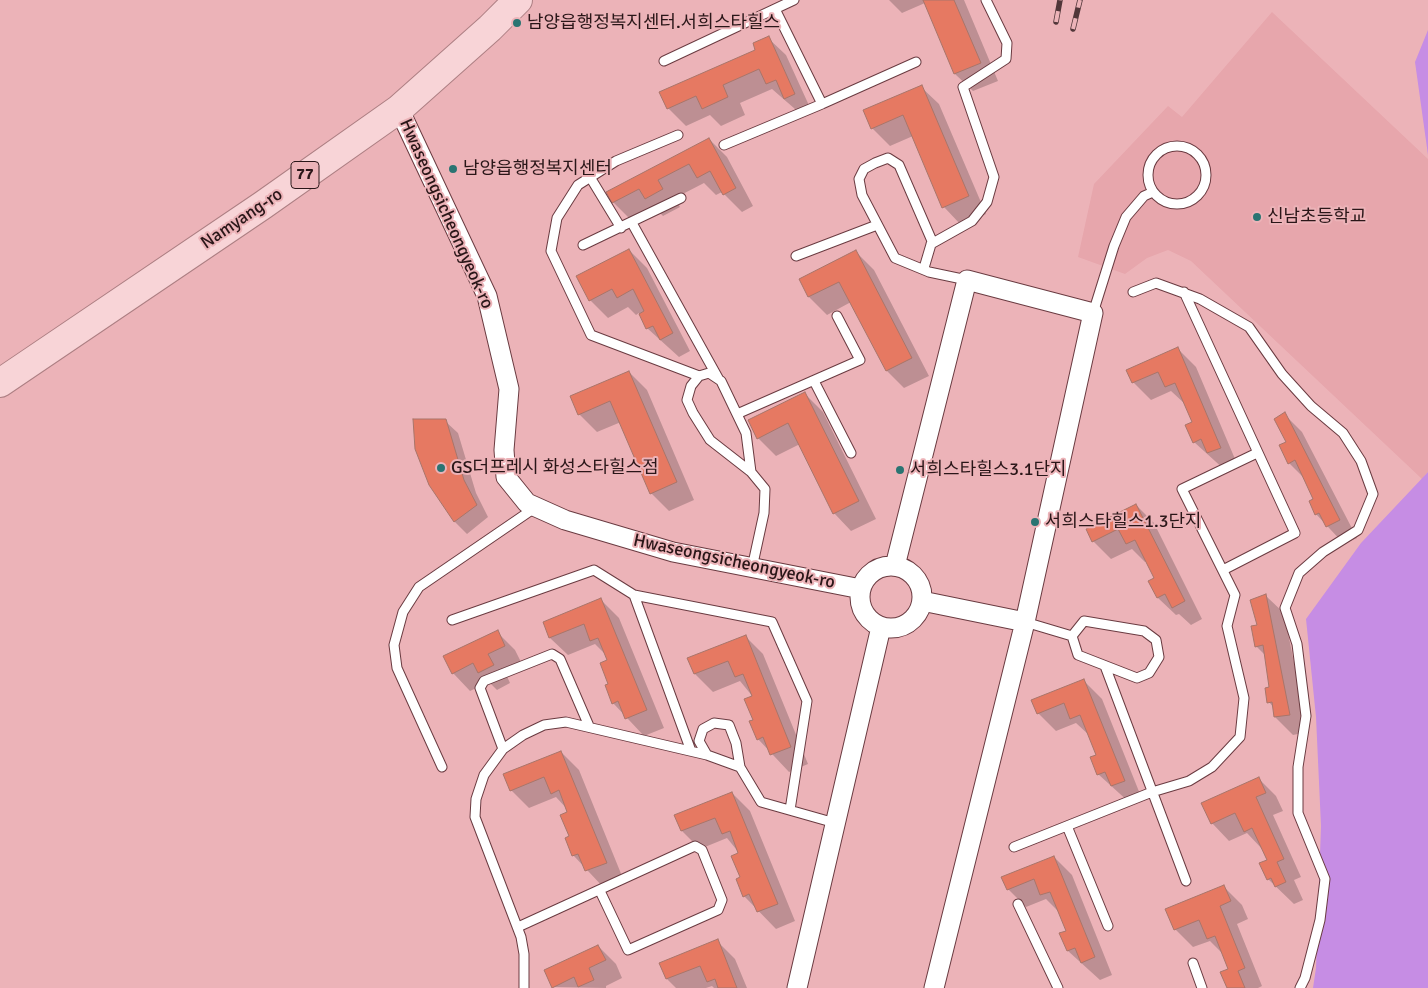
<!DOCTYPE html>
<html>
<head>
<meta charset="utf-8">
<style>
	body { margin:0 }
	canvas { display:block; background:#ecb3b8 }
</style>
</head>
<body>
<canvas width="1428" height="988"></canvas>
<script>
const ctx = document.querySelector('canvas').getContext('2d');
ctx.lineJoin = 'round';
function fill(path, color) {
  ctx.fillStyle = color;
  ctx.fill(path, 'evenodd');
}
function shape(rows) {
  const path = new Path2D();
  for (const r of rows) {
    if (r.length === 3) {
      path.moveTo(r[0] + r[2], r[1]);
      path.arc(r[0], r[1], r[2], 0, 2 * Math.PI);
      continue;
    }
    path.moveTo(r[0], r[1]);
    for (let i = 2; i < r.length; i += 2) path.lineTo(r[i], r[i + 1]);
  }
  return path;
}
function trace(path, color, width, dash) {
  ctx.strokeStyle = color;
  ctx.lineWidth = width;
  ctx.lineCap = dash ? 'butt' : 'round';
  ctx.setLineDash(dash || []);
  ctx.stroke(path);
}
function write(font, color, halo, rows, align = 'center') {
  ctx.font = font + ' Signika,"Noto Sans KR",sans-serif';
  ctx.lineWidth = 4;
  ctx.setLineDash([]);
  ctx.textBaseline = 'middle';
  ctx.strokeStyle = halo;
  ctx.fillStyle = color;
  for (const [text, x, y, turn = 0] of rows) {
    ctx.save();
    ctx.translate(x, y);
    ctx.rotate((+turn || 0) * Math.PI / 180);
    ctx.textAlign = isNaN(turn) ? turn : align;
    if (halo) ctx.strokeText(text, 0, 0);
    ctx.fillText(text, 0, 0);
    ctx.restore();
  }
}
const built = shape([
	[1272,12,1428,159,1428,472,1422,479,1191,261,1168,250,1147,258,1125,274,1078,257,1094,184,1168,106,1182,117]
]);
const green = shape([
	[1428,30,1428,155,1415,62],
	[1428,472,1428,988,1313,988,1316,968,1321,826,1316,717,1306,619,1361,543]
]);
const shadow = shape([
	[889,0,964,0,998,81,973,91,955,74,925,3,902,13],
	[768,38,786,55,812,112,803,116,772,89,740,103,745,115,721,126,710,115,686,126,668,108,756,50],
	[921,87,939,104,986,214,961,225,944,207,913,136,890,146,872,128],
	[709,139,727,157,753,206,742,212,722,192,716,195,704,183,675,198,680,207,663,216,655,208,631,220,613,202],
	[629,250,647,268,690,351,679,357,647,328,639,313,636,315,628,307,608,318,590,300],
	[856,252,874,270,929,376,904,388,887,371,851,302,827,315,809,297,801,280],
	[1178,349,1196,367,1238,466,1226,471,1194,442,1193,423,1185,404,1171,391,1151,400,1133,382],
	[629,372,647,390,694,500,669,511,651,493,621,422,597,432,579,414],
	[805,394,823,412,876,519,851,531,834,513,800,444,776,456,758,438],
	[1284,414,1302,432,1357,538,1344,544,1316,514,1314,499,1305,479,1289,463],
	[445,421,458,433,476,493,488,517,467,534,455,522,430,484],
	[1136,505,1154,523,1202,619,1191,625,1179,614,1176,615,1158,598,1156,578,1147,560,1145,562,1132,549,1111,559,1093,541],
	[1266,596,1284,613,1308,732,1293,735,1275,717,1274,708,1269,702,1271,688,1266,656,1256,646],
	[601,600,619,618,664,728,644,736,613,703,607,656,595,644,568,655,550,638,544,622],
	[497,632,515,650,522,664,505,672,510,683,497,690,489,682,470,691,453,673],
	[745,636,763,654,808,764,789,772,758,739,753,697,740,681,713,692,695,674,689,659],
	[1084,681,1102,699,1142,799,1130,803,1098,774,1097,755,1090,736,1076,723,1056,731,1038,713],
	[561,752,579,770,624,881,604,888,573,855,567,809,556,797,529,808,511,790],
	[1259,779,1276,796,1283,811,1273,815,1301,877,1294,880,1303,900,1294,904,1268,879,1268,861,1263,850,1247,833,1229,841,1212,823],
	[732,793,750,811,795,921,776,929,744,896,740,854,727,838,700,849,682,831,676,816],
	[1054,857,1072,875,1112,975,1100,980,1068,951,1061,934,1067,932,1060,913,1046,899,1026,907,1008,889],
	[1224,887,1242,905,1248,919,1237,924,1262,986,1258,988,1228,988,1230,969,1224,955,1210,941,1193,947,1175,929],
	[717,941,735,959,747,988,714,988,712,986,706,988,676,988,667,979,661,964],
	[598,946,616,964,622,978,606,986,606,988,553,987]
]);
const building = shape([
	[923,0,954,0,981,63,954,74,923,0],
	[769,36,795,94,784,99,776,80,766,84,759,69,723,85,728,97,702,109,696,96,667,109,659,92,755,50,753,43,769,36],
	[922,85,969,196,942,208,903,115,871,129,863,110,922,85],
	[709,138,736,188,723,195,710,171,697,178,689,164,658,180,663,189,645,199,639,189,612,203,606,192,709,138],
	[629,249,673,333,660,340,653,326,646,329,639,314,644,311,633,289,617,298,612,289,589,301,576,276,629,249],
	[856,250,912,358,886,371,839,282,808,297,799,279,856,250],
	[1178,347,1221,448,1207,453,1201,439,1193,443,1185,425,1192,422,1175,383,1165,387,1158,372,1132,383,1126,370,1178,347],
	[629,371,677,482,650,494,610,401,578,415,570,396,629,371],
	[805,392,859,501,833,514,788,423,757,439,748,420,805,392],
	[1285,412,1340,520,1326,527,1319,513,1315,515,1309,501,1313,499,1295,460,1288,464,1279,445,1286,442,1274,419,1285,412],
	[413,419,446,419,464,480,477,505,454,522,429,485,415,449,413,419],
	[1136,504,1185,601,1172,608,1165,594,1157,598,1148,581,1154,578,1135,540,1126,544,1118,529,1092,542,1086,529,1136,504],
	[1266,594,1290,715,1274,717,1272,702,1267,703,1265,688,1269,687,1263,645,1255,647,1251,626,1257,625,1250,600,1266,594],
	[601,598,647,710,625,719,618,701,612,704,605,685,608,684,600,663,607,660,598,638,590,641,584,624,549,638,543,622,601,598],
	[498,630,505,646,488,654,494,665,478,673,473,663,452,674,443,656,498,630],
	[746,635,791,747,770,755,763,737,757,740,749,721,753,720,744,699,752,696,743,674,735,677,728,661,694,674,687,658,746,635],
	[1084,679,1125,781,1111,786,1105,772,1097,775,1090,757,1096,755,1080,715,1070,719,1064,703,1037,714,1031,700,1084,679],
	[561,751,607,863,585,871,578,854,572,856,565,838,569,836,560,815,567,812,559,790,551,794,544,777,510,791,503,774,561,751],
	[1259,777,1266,793,1256,797,1284,859,1277,862,1286,882,1275,887,1271,878,1267,880,1259,863,1267,860,1252,828,1244,832,1235,813,1211,824,1201,803,1259,777],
	[732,792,778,904,757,912,749,894,743,897,736,879,740,877,731,856,738,853,730,831,722,834,715,818,681,831,674,815,732,792],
	[1054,856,1095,957,1081,963,1075,948,1067,951,1059,933,1066,931,1050,892,1040,895,1034,879,1007,890,1001,877,1054,856],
	[1224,885,1231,901,1220,906,1245,968,1238,971,1245,988,1227,988,1220,972,1228,969,1215,936,1207,939,1199,920,1174,930,1165,909,1224,885],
	[718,939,737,988,718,988,715,979,707,982,700,966,666,979,659,963,718,939],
	[598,945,606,960,589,968,594,980,578,987,574,977,552,988,544,970,598,945]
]);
const service = shape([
	[775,9,822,104,916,62],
	[664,61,794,0],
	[678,135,616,161,578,185,557,218,551,251,591,335,699,376],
	[724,145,822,104],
	[1177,175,29],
	[590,177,621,228],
	[632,223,718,378],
	[931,244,972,221,987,202,994,177,963,87,1006,59,1007,43,986,0],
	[583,245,681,198],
	[796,256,877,225],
	[924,268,932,241,899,165,888,158,875,163,864,169,859,179,862,195,895,258,929,272,967,280],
	[1133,292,1156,283,1200,299,1249,327,1282,374,1311,406,1343,433,1361,461,1373,494,1358,530,1323,552,1299,573,1285,608,1297,644,1306,716,1298,767,1298,813,1325,879,1320,920,1305,978,1300,988],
	[1184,292,1295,533,1223,570],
	[1093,313,1114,246,1126,217,1144,196,1153,192],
	[814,381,851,453],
	[737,414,860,360,837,316],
	[751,472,746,433,721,381,709,373,699,376,691,386,687,400,693,413,710,440,751,472,765,489,764,513,752,568],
	[634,595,691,751],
	[452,620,594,570,634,595,772,622,807,701,790,810],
	[1084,621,1144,631,1156,640,1159,657,1149,673,1137,678,1078,655,1072,636,1084,621],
	[1025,622,1072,636],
	[1105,666,1186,881],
	[503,749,480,688,484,681,552,654,560,659,589,726],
	[442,767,397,668,394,645,403,612,419,587,536,507],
	[740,767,736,743,729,725,714,723,703,729,699,741,707,755,740,767,761,802,835,823],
	[1067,826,1108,926],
	[1014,847,1152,792,1189,781,1212,767,1240,737,1244,698,1227,626,1235,595,1182,489,1257,453],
	[1018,904,1058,988],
	[518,927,695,846,702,850,722,900,718,910,628,950,600,891],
	[1193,963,1202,988],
	[524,988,524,954,521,937,475,817,476,799,484,775,503,749,523,735,544,725,566,722,707,755]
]);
const minor = shape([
	[399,109,487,296,509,389,504,450,506,477,527,503,565,520,673,552,861,589],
	[891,597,31],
	[895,566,967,280,1093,313,1025,622,934,988],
	[922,601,1025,622],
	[797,988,881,627]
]);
const primary = shape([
	[0,383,263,205,399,109,490,28,518,0]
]);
const rail = shape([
	[1056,22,1060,0],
	[1073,29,1080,0]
]);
const markers = [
	[517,23,5,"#2a7472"],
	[453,169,5,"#2a7472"],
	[1257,217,5,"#2a7472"],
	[441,468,5,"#2a7472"],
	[900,470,5,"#2a7472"],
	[1035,522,5,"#2a7472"]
];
const shields = [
	[305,175,28]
];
const shieldNames = [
	["77",305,175]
];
const poiNames = [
	["남양읍행정복지센터.서희스타힐스",527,23],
	["남양읍행정복지센터",463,169],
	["신남초등학교",1267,217],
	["GS더프레시 화성스타힐스점",451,468],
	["서희스타힐스3.1단지",910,470],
	["서희스타힐스1.3단지",1045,522]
];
const streetNames = [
	["Hwaseongsicheongyeok-ro",446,214,66],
	["Namyang-ro",242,219,-34],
	["Hwaseongsicheongyeok-ro",734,562,12]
];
fill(built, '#e7a6ac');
fill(green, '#c68de4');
fill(shadow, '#0003');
fill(building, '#e67962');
trace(building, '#a8756a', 1);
trace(service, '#6a3b41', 11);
trace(minor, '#6a3b41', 21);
trace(primary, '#ad7f83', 30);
trace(service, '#fff', 9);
trace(minor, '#fff', 19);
trace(primary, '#f8d4d7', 28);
trace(rail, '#513639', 5.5);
trace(rail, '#ecb3b8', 4, [11]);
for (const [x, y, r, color] of markers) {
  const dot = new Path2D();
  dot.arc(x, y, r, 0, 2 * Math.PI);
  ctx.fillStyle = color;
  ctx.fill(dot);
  trace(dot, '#ecb3b8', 2);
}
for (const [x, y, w] of shields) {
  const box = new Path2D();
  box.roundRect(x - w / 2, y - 13.5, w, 27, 4);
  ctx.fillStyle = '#ecb3b8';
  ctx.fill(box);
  trace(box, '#2a1618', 1);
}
write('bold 16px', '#2a1618', null, shieldNames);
write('18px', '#2a1618', '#ecb3b8', poiNames, 'left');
write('18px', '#2a1618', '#ecb3b8', streetNames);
</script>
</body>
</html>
